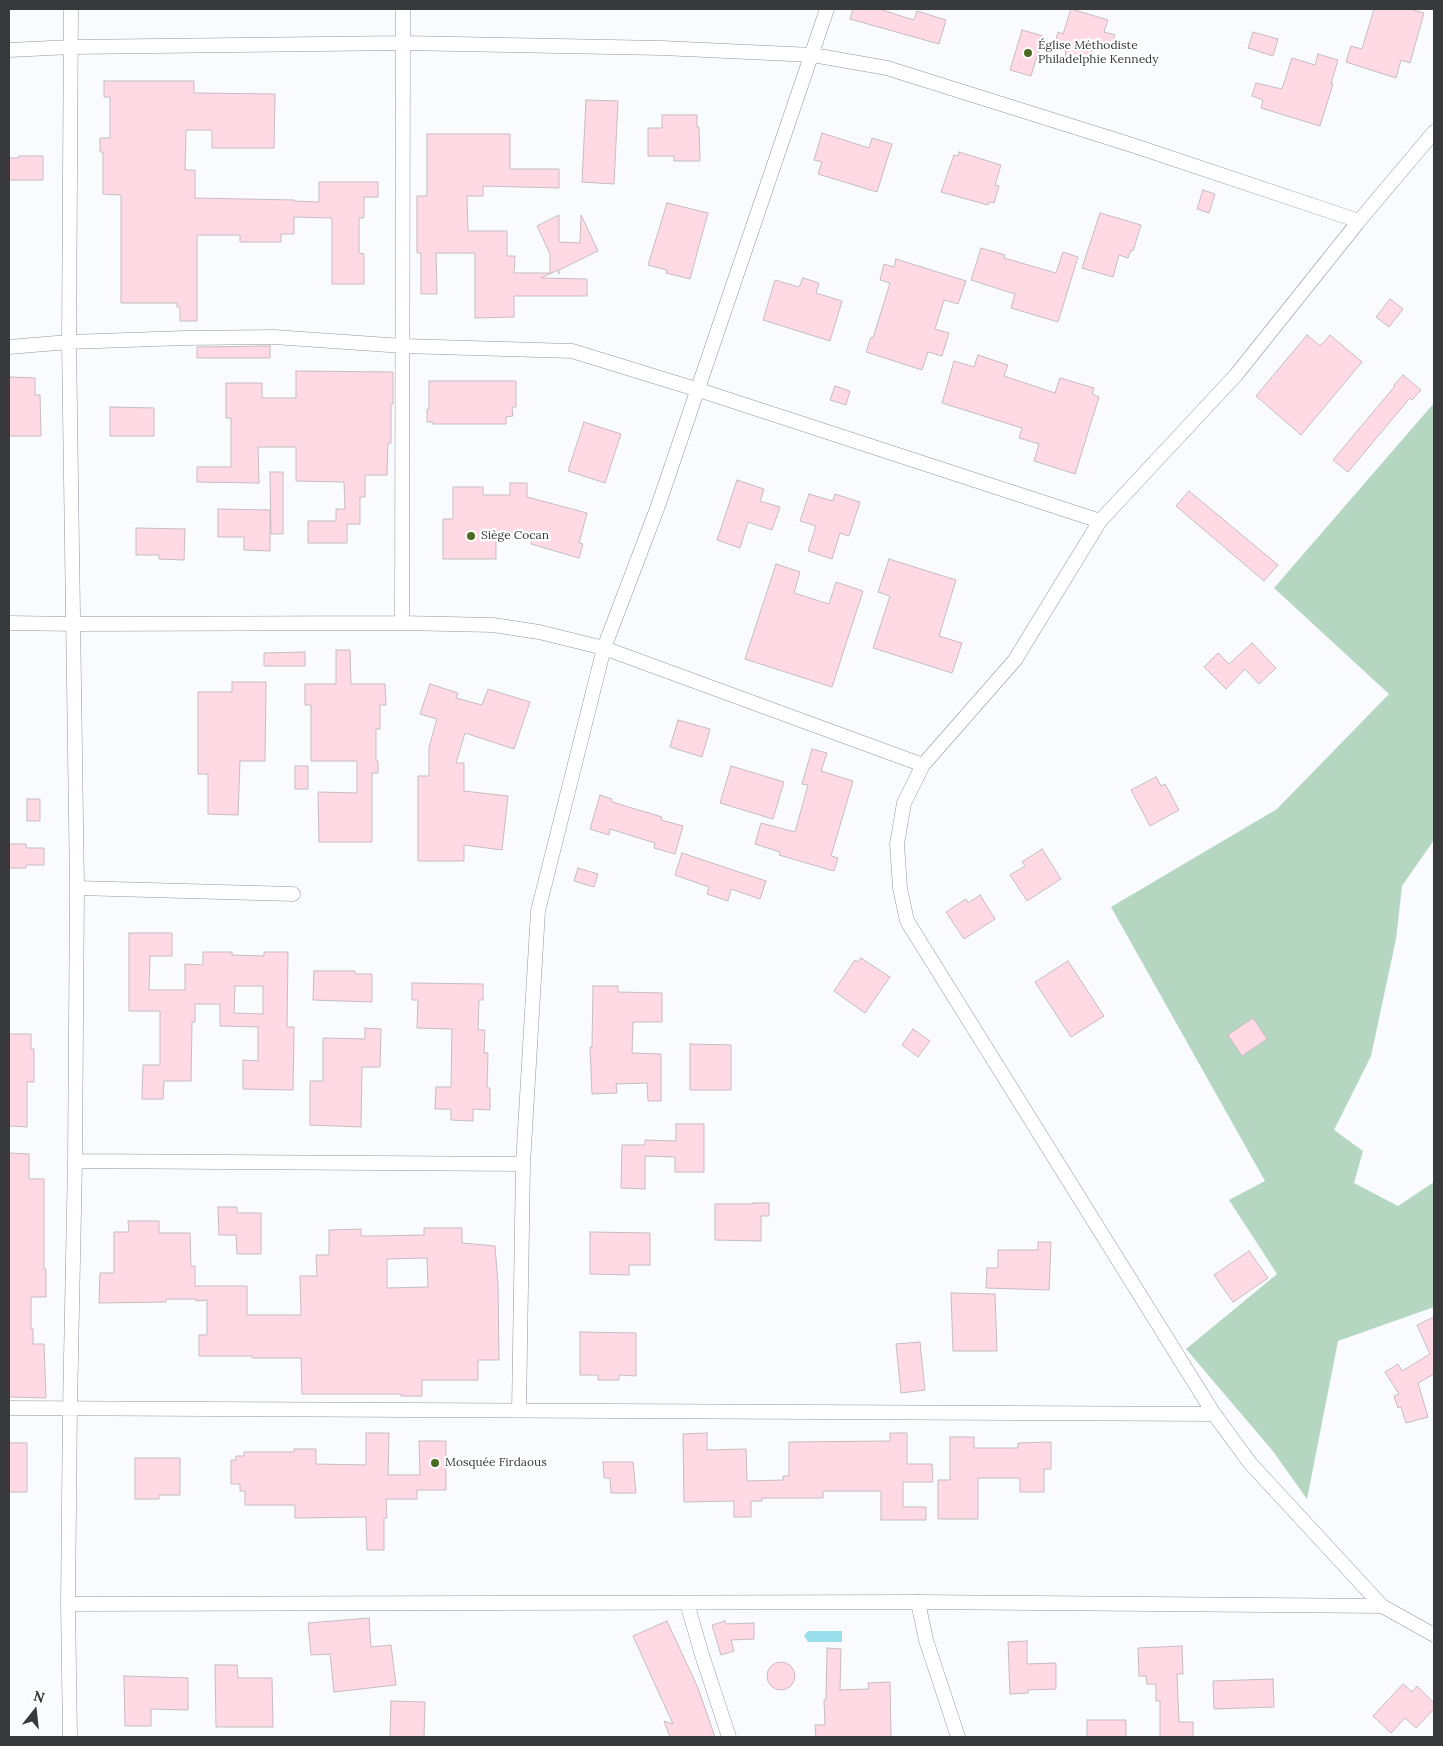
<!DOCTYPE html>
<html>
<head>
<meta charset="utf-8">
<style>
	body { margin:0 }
	#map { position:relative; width:1443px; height:1746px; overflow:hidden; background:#f9fbfe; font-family:Lora,serif }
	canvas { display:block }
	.frame { position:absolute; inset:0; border:10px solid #37393c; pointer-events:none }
	.north { position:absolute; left:10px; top:1686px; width:50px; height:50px; -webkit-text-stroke:4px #fff; paint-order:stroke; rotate:16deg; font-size:14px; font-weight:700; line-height:20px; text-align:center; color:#37393c }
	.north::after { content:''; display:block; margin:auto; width:18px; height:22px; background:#37393c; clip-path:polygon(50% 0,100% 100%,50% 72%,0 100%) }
</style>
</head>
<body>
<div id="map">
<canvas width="1443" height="1746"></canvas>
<div class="frame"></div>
<div class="north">N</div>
</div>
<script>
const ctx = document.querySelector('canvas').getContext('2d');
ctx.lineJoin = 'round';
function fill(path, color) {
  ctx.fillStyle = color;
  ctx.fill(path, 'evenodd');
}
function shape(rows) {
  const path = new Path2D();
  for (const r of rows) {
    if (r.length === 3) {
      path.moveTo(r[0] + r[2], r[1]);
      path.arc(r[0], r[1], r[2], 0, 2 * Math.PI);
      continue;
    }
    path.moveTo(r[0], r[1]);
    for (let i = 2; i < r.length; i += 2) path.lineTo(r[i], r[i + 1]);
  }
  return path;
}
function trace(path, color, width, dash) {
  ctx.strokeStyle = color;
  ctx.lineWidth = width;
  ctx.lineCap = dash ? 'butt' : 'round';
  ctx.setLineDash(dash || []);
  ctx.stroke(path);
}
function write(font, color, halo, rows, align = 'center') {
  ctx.font = font + ' Lora,serif';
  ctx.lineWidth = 4.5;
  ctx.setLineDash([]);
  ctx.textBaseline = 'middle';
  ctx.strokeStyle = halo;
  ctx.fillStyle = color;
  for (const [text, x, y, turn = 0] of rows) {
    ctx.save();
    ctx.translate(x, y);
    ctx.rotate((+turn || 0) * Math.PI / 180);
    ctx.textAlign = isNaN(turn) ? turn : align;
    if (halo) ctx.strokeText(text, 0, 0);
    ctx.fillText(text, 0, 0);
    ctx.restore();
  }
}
const green = shape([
	[1434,403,1434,840,1402,886,1396,939,1371,1056,1334,1130,1363,1151,1354,1183,1398,1206,1434,1182,1434,1307,1338,1341,1307,1499,1272,1450,1186,1349,1277,1274,1229,1200,1265,1181,1111,907,1277,809,1389,694,1274,588]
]);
const water = shape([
	[808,1631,842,1631,842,1642,808,1642,804,1636]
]);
const building = shape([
	[853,9,879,9,914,20,917,11,946,20,939,44,850,19,853,9],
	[1071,9,1108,20,1104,32,1115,35,1110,50,1094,45,1088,63,1065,56,1066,51,1054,47,1058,32,1063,34,1071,9],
	[1374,9,1409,9,1424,13,1410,63,1401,60,1396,78,1346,62,1351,46,1362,49,1374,9],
	[1022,30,1043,36,1031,76,1010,70,1022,30],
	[1253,32,1278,39,1273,56,1248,48,1253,32],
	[1318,54,1338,60,1331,84,1333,84,1320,126,1261,108,1263,100,1252,96,1256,83,1282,89,1292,58,1315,65,1318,54],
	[104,81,194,81,194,93,275,94,274,148,212,148,212,130,186,130,185,170,195,170,195,198,294,200,294,201,319,202,319,182,378,182,378,197,364,197,364,218,359,218,359,253,364,254,364,284,332,284,332,218,294,217,294,234,281,234,281,242,240,242,240,235,197,235,197,321,180,321,180,307,177,307,177,303,121,303,121,195,103,194,103,152,100,152,100,138,110,138,110,97,104,97,104,81],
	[586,100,618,101,614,184,582,182,586,100],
	[662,115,697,115,697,127,699,127,700,161,674,161,674,156,648,156,648,128,662,128,662,115],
	[822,133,869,148,872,138,892,144,877,192,818,174,822,162,814,160,822,133],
	[427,134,510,134,510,169,559,169,559,188,483,186,483,196,467,196,468,231,507,231,507,256,515,256,514,273,550,273,550,254,537,226,559,215,559,242,580,243,581,215,598,251,559,270,559,274,558,270,541,278,587,279,587,296,514,296,514,317,475,318,475,253,436,253,437,294,421,294,421,253,417,253,417,196,427,196,427,134],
	[959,152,1001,165,995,185,999,186,994,203,989,202,988,205,941,192,954,155,958,156,959,152],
	[19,156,43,156,43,180,9,180,9,158,19,158,19,156],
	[1203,190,1215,194,1209,213,1197,209,1203,190],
	[667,203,708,213,690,279,666,273,667,270,648,265,667,203],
	[1100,213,1141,225,1133,251,1131,250,1128,258,1119,255,1113,277,1082,268,1100,213],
	[981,248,1005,255,1004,258,1056,273,1063,252,1078,257,1058,322,1011,308,1015,294,971,280,981,248],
	[896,259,966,281,958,304,944,300,935,329,949,333,942,356,928,352,922,370,866,352,871,337,873,338,890,283,880,280,884,264,894,267,896,259],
	[803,278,819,283,816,293,842,301,830,341,763,320,775,280,799,287,803,278],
	[1390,299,1403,309,1389,327,1376,317,1390,299],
	[1307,335,1320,346,1330,335,1362,362,1301,435,1256,396,1307,335],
	[270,346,270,358,197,358,197,347,270,346],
	[978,355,1008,365,1004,376,1055,393,1060,378,1094,388,1092,394,1099,397,1075,474,1034,461,1039,444,1019,438,1022,428,942,403,954,361,974,367,978,355],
	[296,371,393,372,393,404,391,404,391,443,388,443,387,475,365,475,365,497,360,497,360,524,347,524,347,543,308,543,308,521,336,521,336,509,345,509,344,482,296,481,296,447,258,447,259,483,197,482,197,467,231,467,231,418,226,418,226,383,262,383,262,398,296,398,296,371],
	[1403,375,1421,390,1412,400,1410,398,1348,472,1333,460,1395,386,1394,385,1403,375],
	[9,377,35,378,35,395,40,395,41,436,9,436,9,377],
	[429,381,516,381,516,407,512,407,513,416,506,417,506,424,433,424,433,422,427,422,427,409,429,409,429,381],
	[835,386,850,391,846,405,830,400,835,386],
	[110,407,154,408,154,436,110,436,110,407],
	[584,422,621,434,605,483,568,471,584,422],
	[270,472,283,472,283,534,271,534,270,472],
	[737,480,764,489,760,501,780,507,772,530,748,522,740,548,717,540,737,480],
	[510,483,527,483,527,497,587,513,579,543,583,544,579,558,531,544,535,532,496,532,496,559,443,559,443,519,453,519,453,487,483,487,483,495,510,495,510,483],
	[1189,491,1278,565,1264,581,1176,506,1189,491],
	[809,494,833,501,835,494,860,502,849,536,840,533,832,559,808,551,816,526,800,521,809,494],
	[218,509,270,510,270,551,244,550,244,537,218,537,218,509],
	[136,528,185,529,184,560,159,559,159,555,136,555,136,528],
	[889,559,956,580,939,636,962,643,952,673,873,648,890,596,878,592,889,559],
	[776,564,800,572,794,593,829,604,836,582,863,591,832,687,745,659,776,564],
	[1252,643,1276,668,1259,684,1245,669,1226,689,1204,667,1218,653,1229,664,1252,643],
	[336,650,350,650,351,684,385,684,386,705,380,705,380,729,376,729,376,761,378,761,378,773,372,773,372,842,319,842,318,792,357,793,357,761,311,761,311,705,305,705,305,684,336,684,336,650],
	[305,652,305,666,264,666,264,653,305,652],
	[232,682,266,682,265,761,240,761,238,815,208,814,208,774,198,774,198,692,232,692,232,682],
	[430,684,458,693,456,698,482,705,488,689,530,702,514,749,465,733,456,763,464,763,464,791,508,796,502,850,464,845,464,861,418,861,418,776,429,776,429,747,437,719,420,714,430,684],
	[678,720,710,729,702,757,670,747,678,720],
	[812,749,827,753,821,771,853,781,831,856,838,858,834,871,779,855,780,852,755,844,761,823,795,832,808,785,802,784,812,749],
	[295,766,308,766,308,789,295,789,295,766],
	[731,766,784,782,773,819,720,803,731,766],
	[1156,777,1161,786,1165,784,1179,810,1150,826,1131,790,1156,777],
	[600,795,612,799,612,802,662,817,661,820,683,826,675,854,654,848,655,843,610,829,609,835,590,829,600,795],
	[27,799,40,799,40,821,27,821,27,799],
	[9,844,26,844,26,848,44,848,44,865,26,865,26,868,9,868,9,844],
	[1042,849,1061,879,1027,901,1010,875,1025,866,1022,862,1042,849],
	[682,853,766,881,760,899,731,889,728,901,707,894,709,887,675,875,682,853],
	[578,868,598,874,594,887,574,881,578,868],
	[980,895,995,919,964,939,946,912,966,899,968,903,980,895],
	[129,933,172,933,172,956,150,956,149,990,185,990,185,964,203,965,203,952,232,952,232,955,264,956,264,952,288,952,287,1027,294,1027,293,1090,243,1089,243,1060,258,1061,258,1027,220,1026,220,1004,195,1004,195,1022,192,1022,191,1081,164,1081,163,1099,142,1099,143,1065,160,1065,160,1011,129,1011,129,933],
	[235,986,263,986,263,1014,234,1013,235,986],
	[861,958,890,977,865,1013,834,991,855,960,858,962,861,958],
	[1068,961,1104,1016,1071,1037,1035,982,1068,961],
	[314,971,355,971,355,974,372,974,372,1002,313,1000,314,971],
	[412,983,483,984,483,1000,479,1000,478,1030,485,1030,484,1053,488,1053,487,1088,490,1088,490,1110,473,1109,473,1121,451,1120,451,1109,435,1109,436,1087,451,1087,452,1029,417,1028,418,1000,412,1000,412,983],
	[593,986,618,986,618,992,662,993,662,1022,633,1022,632,1053,661,1054,661,1101,648,1101,647,1083,616,1084,617,1093,592,1094,590,1047,592,1047,593,986],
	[1253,1018,1267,1039,1242,1056,1228,1035,1253,1018],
	[365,1028,381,1029,380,1067,362,1067,361,1127,310,1125,310,1081,323,1081,323,1038,365,1039,365,1028],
	[913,1029,930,1041,918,1057,902,1045,913,1029],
	[9,1034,31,1034,31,1049,34,1049,34,1082,27,1082,27,1127,9,1126,9,1034],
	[690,1044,731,1045,731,1090,690,1090,690,1044],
	[676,1124,704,1124,704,1172,675,1172,675,1157,645,1156,645,1189,621,1188,622,1145,645,1145,645,1140,676,1141,676,1124],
	[9,1153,29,1154,29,1179,44,1179,44,1269,46,1269,46,1297,31,1297,31,1329,33,1329,33,1344,44,1344,46,1398,9,1397,9,1153],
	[753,1203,769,1203,769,1216,761,1216,761,1241,715,1240,715,1204,753,1204,753,1203],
	[218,1207,237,1207,237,1213,261,1213,261,1254,237,1254,236,1235,219,1235,218,1207],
	[128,1221,159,1221,159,1233,190,1233,191,1266,195,1266,195,1286,247,1286,247,1315,301,1315,300,1276,317,1276,316,1255,329,1255,329,1230,361,1229,361,1236,373,1236,424,1235,424,1228,462,1228,462,1243,495,1246,498,1284,499,1360,478,1360,478,1380,422,1380,422,1396,401,1396,401,1394,302,1394,301,1358,252,1358,252,1356,199,1356,199,1335,207,1335,207,1300,196,1301,196,1299,166,1299,166,1302,99,1303,100,1273,114,1273,114,1232,129,1232,128,1221],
	[427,1258,428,1287,387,1288,387,1259,427,1258],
	[590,1232,650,1233,650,1265,629,1265,629,1275,590,1274,590,1232],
	[1038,1242,1051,1242,1049,1290,986,1288,987,1268,998,1268,998,1250,1038,1250,1038,1242],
	[1249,1251,1268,1278,1233,1302,1214,1275,1249,1251],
	[951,1293,995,1294,997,1351,953,1351,951,1293],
	[1434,1317,1434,1374,1418,1383,1428,1417,1406,1423,1401,1407,1398,1408,1394,1396,1399,1394,1385,1372,1398,1364,1402,1371,1430,1354,1417,1325,1434,1317],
	[580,1332,636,1333,636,1376,619,1375,619,1380,598,1380,598,1375,580,1375,580,1332],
	[920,1342,925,1390,901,1393,896,1344,920,1342],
	[366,1433,389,1433,388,1475,420,1475,419,1441,446,1441,446,1490,417,1490,417,1499,386,1499,387,1518,384,1518,384,1550,367,1550,366,1517,295,1518,295,1505,245,1505,245,1491,240,1491,240,1484,231,1484,231,1460,236,1460,236,1456,244,1456,244,1452,294,1452,294,1449,316,1449,316,1464,366,1465,366,1433],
	[707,1433,707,1450,746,1449,747,1481,783,1480,783,1476,789,1476,789,1442,890,1441,890,1433,907,1433,907,1464,932,1464,933,1482,903,1482,903,1507,926,1507,926,1520,881,1520,881,1491,823,1491,823,1498,762,1498,762,1501,751,1501,751,1517,734,1517,734,1501,684,1502,683,1434,707,1433],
	[950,1437,974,1437,974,1448,1018,1448,1018,1443,1051,1442,1051,1469,1044,1469,1044,1492,1020,1492,1020,1478,978,1478,978,1519,938,1519,938,1480,950,1480,950,1437],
	[9,1443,27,1443,27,1492,9,1492,9,1443],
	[135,1458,180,1458,180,1495,159,1495,159,1499,135,1499,135,1458],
	[603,1462,633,1462,636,1493,611,1493,610,1478,604,1478,603,1462],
	[369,1618,371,1647,391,1645,396,1685,334,1692,330,1654,311,1655,308,1623,369,1618],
	[667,1621,698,1688,715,1737,670,1737,664,1721,673,1724,633,1636,667,1621],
	[725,1621,726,1624,754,1623,754,1639,731,1640,734,1651,721,1655,712,1625,725,1621],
	[1027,1641,1027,1664,1056,1663,1056,1689,1028,1690,1028,1693,1010,1694,1008,1642,1027,1641],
	[1182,1646,1183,1674,1177,1674,1179,1722,1193,1722,1193,1737,1160,1737,1160,1701,1156,1701,1156,1684,1147,1684,1146,1676,1139,1676,1138,1648,1182,1646],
	[827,1648,841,1649,840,1690,869,1689,868,1683,890,1682,891,1737,816,1737,815,1725,825,1725,824,1700,826,1700,827,1648],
	[781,1676,14],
	[215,1665,237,1665,238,1678,272,1678,273,1727,216,1727,215,1665],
	[124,1676,188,1678,188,1710,151,1709,151,1726,125,1726,124,1676],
	[1273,1679,1274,1707,1214,1709,1213,1681,1273,1679],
	[1403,1684,1412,1692,1417,1686,1434,1703,1434,1709,1416,1728,1405,1718,1391,1733,1373,1716,1403,1684],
	[391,1701,425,1702,424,1737,390,1737,391,1701],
	[1087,1720,1126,1720,1126,1737,1087,1737,1087,1720]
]);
const minor = shape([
	[9,50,72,47,403,43,662,48,813,55,887,68,1135,146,1359,221],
	[1434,132,1359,221,1236,375,1100,521,1015,660,923,765,904,803,897,844,900,888,907,921,1214,1414,1250,1463,1382,1606,1434,1635],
	[9,347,69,342,185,338,274,337,403,346,572,351,699,390,1100,521],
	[9,623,75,624,402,623,493,625,539,632,604,648,923,765],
	[402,623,403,9],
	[77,888,293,894],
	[75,1161,523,1164],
	[9,1408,1214,1414],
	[519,1410,523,1164,538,911,604,648,658,506,827,9],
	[918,1602,926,1640,958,1737],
	[687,1603,702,1655,729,1737],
	[68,1604,918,1602,1382,1606],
	[70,1737,68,1604,70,1407,75,1161,77,888,69,342,71,9]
]);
const markers = [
	[1028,53,5,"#4b6b21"],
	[471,536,5,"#4b6b21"],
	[435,1463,5,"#4b6b21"]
];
const poiNames = [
	["Église Méthodiste",1038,46],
	["Philadelphie Kennedy",1038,60],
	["Siège Cocan",481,536],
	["Mosquée Firdaous",445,1463]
];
fill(green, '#b5d7c2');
fill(water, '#99deed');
fill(building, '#ffdae5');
trace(building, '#c5bcbf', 1);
trace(minor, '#92979d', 15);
trace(minor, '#fff', 14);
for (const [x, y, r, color] of markers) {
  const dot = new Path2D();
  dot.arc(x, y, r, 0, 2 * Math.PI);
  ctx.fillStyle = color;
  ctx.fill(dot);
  trace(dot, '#fff', 2);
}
write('12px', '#37393c', '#fff', poiNames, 'left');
</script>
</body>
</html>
